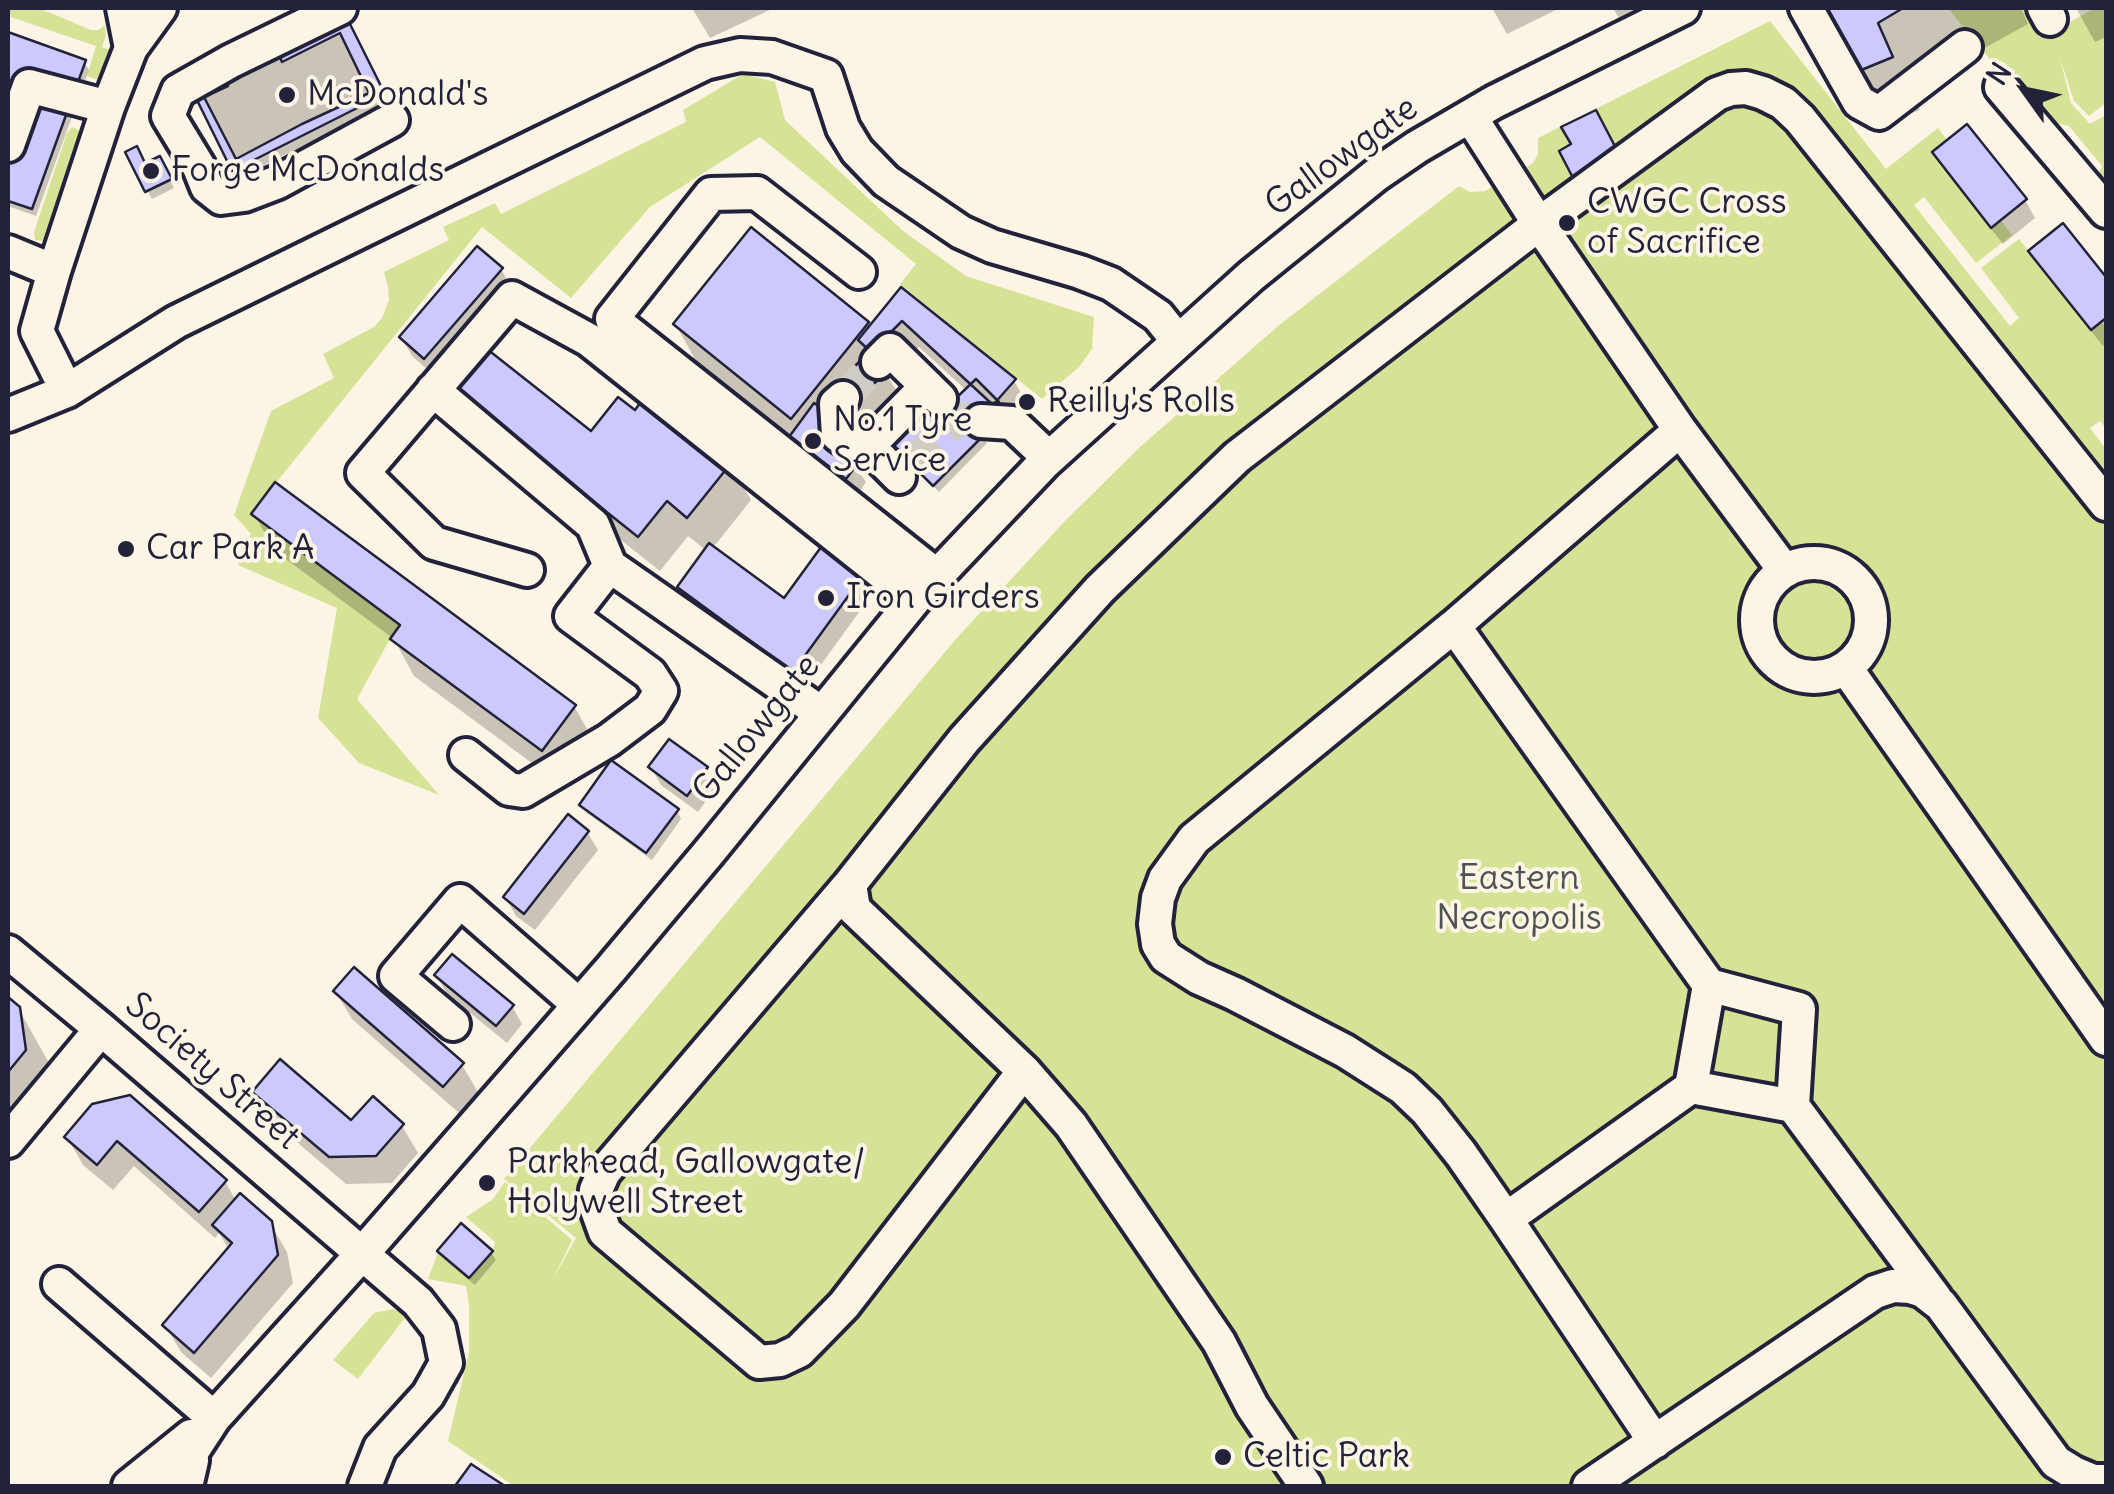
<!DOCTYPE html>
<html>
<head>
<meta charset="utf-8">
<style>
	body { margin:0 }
	#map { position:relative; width:2114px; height:1494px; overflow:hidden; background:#fcf5e5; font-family:Delius,sans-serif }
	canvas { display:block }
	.frame { position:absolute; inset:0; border:10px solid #22223b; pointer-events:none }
	.north { position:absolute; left:1974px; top:40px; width:100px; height:100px; -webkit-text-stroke:8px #fcf5e5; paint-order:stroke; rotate:303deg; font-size:28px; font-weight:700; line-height:40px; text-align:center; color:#22223b }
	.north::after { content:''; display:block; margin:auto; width:35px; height:45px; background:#22223b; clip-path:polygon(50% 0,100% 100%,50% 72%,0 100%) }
</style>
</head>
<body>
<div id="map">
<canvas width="2114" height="1494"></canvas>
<div class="frame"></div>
<div class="north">N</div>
</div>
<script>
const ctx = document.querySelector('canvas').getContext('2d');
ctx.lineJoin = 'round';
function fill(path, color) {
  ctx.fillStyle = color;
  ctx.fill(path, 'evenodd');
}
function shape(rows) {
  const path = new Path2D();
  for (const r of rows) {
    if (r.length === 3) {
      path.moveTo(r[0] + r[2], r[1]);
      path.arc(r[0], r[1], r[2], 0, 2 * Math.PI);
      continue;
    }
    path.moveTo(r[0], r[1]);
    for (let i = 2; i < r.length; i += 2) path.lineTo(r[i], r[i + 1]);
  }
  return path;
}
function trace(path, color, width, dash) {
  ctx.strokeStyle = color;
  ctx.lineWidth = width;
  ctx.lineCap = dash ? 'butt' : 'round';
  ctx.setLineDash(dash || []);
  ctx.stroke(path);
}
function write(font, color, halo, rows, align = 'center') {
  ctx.font = font + ' Delius,sans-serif';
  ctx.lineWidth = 8;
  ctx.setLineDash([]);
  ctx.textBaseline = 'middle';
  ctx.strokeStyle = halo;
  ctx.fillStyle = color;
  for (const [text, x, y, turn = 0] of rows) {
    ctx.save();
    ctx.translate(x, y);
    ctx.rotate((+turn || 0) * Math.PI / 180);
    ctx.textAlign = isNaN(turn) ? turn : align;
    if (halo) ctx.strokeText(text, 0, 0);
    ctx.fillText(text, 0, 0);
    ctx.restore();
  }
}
const green = shape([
	[8,8,39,8,91,30,98,30,105,25,106,35,102,47,112,50,102,78,95,79,87,76,96,46,8,16],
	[1948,8,2030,8,2065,17,2070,22,2095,8,2106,8,2106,103,2089,116,2074,101,2060,58,2071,103,2090,124,2106,115,2106,181,2096,179,2102,166,2069,126,2050,122,2013,71,2004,62,1996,67],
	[1770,21,1886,169,1938,128,1947,140,1932,153,1990,227,2001,221,2012,235,1976,263,1924,197,1914,205,2010,326,2019,318,1981,268,2019,239,2091,329,2101,322,2106,328,2106,429,2100,421,2090,428,2106,449,2106,1486,514,1486,448,1441,469,1352,469,1305,466,1286,428,1279,438,1252,469,1278,493,1251,495,1242,466,1217,492,1200,505,1182,572,1240,553,1279,576,1238,504,1179,955,640,1064,522,1140,447,1278,326,1459,186,1470,192,1485,191,1533,163,1538,154,1538,138],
	[743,74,775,82,785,120,903,231,966,276,1094,317,1092,349,1079,367,1042,399,900,284,916,264,760,137,650,207,571,298,482,227,251,514,400,625,390,639,357,699,439,795,359,763,318,718,337,608,238,565,251,534,234,515,271,411,334,378,323,354,374,327,382,318,389,300,388,287,384,272,449,240,443,227,495,203,501,214,686,122,683,110],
	[72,127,77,129,84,137,51,234,44,241,35,240,34,232,67,133],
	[393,1309,407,1315,358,1379,333,1360,374,1313]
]);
const shadow = shape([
	[692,8,774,8,710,38],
	[1492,8,1555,8,1556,10,1507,34],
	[1613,8,1669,8,1626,30],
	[1827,8,2021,8,2028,24,1977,52,1906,76,1920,110,1886,123,1856,72],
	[2076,8,2106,8,2106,37,2095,42],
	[350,27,388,103,239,178,195,91],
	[8,34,84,62,89,70,36,216,8,206],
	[129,153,145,166,159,159,174,188,152,199],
	[1935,153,2025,200,2035,218,2003,244,1945,171],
	[2062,226,2106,281,2106,343,2103,346,2041,269,2031,252],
	[501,269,511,287,435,376,412,356,402,338],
	[901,290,1014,381,1030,408,1010,430,983,435,987,443,939,492,901,454,896,446,956,402,967,391,919,347,888,377,896,390,863,423,849,408,831,430,866,482,857,495,803,455,793,438,696,361,676,325,867,323,870,329],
	[635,414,730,464,751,500,712,549,784,602,863,575,873,593,804,688,691,605,680,587,707,551,688,536,660,571,478,427,592,435],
	[254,514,574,706,595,743,563,786,414,676,394,639,275,551],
	[651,767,706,769,716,787,698,812,661,785],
	[582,805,677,810,681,819,652,860,587,813],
	[587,832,598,850,535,930,516,916,506,898],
	[437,976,512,1006,522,1024,507,1043,447,994],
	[336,992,462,1065,478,1092,459,1113,352,1019],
	[8,1000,18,1008,48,1061,55,1103,8,1159],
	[255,1092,351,1123,402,1126,418,1153,392,1183,346,1184,271,1120],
	[93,1106,225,1181,236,1201,270,1223,287,1252,293,1283,211,1378,181,1352,165,1325,229,1250,219,1233,215,1238,134,1166,113,1190,83,1165,67,1137],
	[440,1252,491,1252,496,1260,475,1285,445,1260]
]);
const building = shape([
	[1824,8,1903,8,1878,23,1893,57,1854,73,1824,8],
	[346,16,385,94,232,171,192,90,346,16],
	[8,32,86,60,32,209,8,201,8,32],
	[340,33,369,93,302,124,236,159,204,97,228,86,224,79,278,53,282,62,340,33],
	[1596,110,1618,152,1572,176,1559,151,1571,144,1561,127,1596,110],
	[1967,124,2027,199,1991,228,1932,152,1967,124],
	[137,146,145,163,160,156,172,179,145,192,125,152,137,146],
	[2063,223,2106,277,2106,318,2091,330,2028,251,2063,223],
	[751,227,869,322,791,419,673,324,751,227],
	[477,246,503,268,424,359,399,337,477,246],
	[901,287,1016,379,993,405,902,321,871,352,858,340,901,287],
	[487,349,591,431,618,397,635,410,646,395,732,462,687,518,667,501,638,537,454,390,487,349],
	[869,352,887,371,851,406,833,388,869,352],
	[976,379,999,402,977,426,985,434,933,486,893,446,948,391,955,399,976,379],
	[814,403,822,409,833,445,858,463,846,479,789,437,814,403],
	[275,482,576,705,542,751,390,639,400,625,251,514,275,482],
	[709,543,784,598,824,543,865,573,793,672,677,587,709,543],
	[669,739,708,767,687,796,648,767,669,739],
	[611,760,679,809,646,853,579,805,611,760],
	[568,814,589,831,524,914,503,897,568,814],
	[452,954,514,1005,496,1026,434,975,452,954],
	[354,967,464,1063,443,1087,333,991,354,967],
	[8,997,20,1007,26,1050,8,1072,8,997],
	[280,1059,351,1120,373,1096,404,1124,376,1156,329,1157,252,1092,280,1059],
	[130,1095,227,1180,199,1212,117,1141,97,1165,64,1137,92,1104,130,1095],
	[240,1193,272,1221,278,1255,194,1353,162,1325,232,1243,212,1225,240,1193],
	[461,1223,493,1251,469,1278,437,1251,461,1223],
	[471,1464,505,1486,455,1486,471,1464]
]);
const minorTunnel = shape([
	[843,398,878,362],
	[912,464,959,418,981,421]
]);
const minor = shape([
	[123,8,131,48],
	[340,8,231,61,178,91,168,116,199,167,207,187,221,198,244,195,278,182,392,120],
	[1806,8,1859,102,1879,113,1965,47],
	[2044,8,2050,19],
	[2001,87,2106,211],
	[1470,116,1539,224,1680,430,1785,571],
	[8,145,29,86,108,107],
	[8,252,54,271],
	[859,272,757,193,711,194,612,319,937,576],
	[878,362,890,350,940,399],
	[433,390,593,525,610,566,821,713],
	[67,391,37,331,54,271,108,107,131,48,160,8],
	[843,398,836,404,838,435,849,443,868,446,899,477],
	[8,415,67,391,176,322,353,235,705,63,740,55,772,57,826,76,843,128,857,151,886,181,961,232,992,246,1080,272,1111,284,1158,316,1178,341],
	[981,421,1012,423,1049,458],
	[868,446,927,386],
	[1814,620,57],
	[527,570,434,543,363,473,512,298,589,340,915,599],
	[1454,626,1709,985,1799,1009,1793,1106,1691,1087,1709,985],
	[1846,668,2106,1039],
	[466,755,509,789,523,791,609,740,650,709,661,691,650,674,571,616,610,566],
	[850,884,604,1172,596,1190,596,1207,605,1232,759,1362,780,1360,799,1351,844,1305,1024,1071],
	[8,952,101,1029,418,1302,439,1329,446,1363,428,1395,380,1448,365,1486],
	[453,1024,396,976,460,901,579,1005],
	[1793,1106,1936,1299],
	[8,1141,101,1029],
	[1506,1219,1691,1087],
	[59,1284,214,1418],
	[1655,1442,1506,1219,1461,1154,1427,1111,1403,1088,1345,1051,1235,994,1199,978,1166,957,1158,944,1155,924,1158,898,1165,879,1194,839,1454,626,1680,430],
	[173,1481,214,1418,361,1255,610,970,710,851,915,599,1045,462,1251,276,1376,175,1417,147,1494,102,1683,8],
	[129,1486,191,1436],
	[1306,1486,1252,1406,1219,1342,1071,1125,1024,1071,854,909,850,884,964,740,1100,589,1237,457,1539,224,1717,94,1731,89,1746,88,1763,93,1783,103,1800,119,2106,504],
	[1589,1486,1875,1292,1893,1286,1910,1287,1923,1291,1941,1305,2056,1462,2074,1473,2093,1481,2106,1481]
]);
const major = shape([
	[181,1486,187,1460]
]);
const markers = [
	[287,95,10,"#22223b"],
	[151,171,10,"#22223b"],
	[1567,223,10,"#22223b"],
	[1027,402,10,"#22223b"],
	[813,441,10,"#22223b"],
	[126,549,10,"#22223b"],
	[826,598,10,"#22223b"],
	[487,1183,10,"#22223b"],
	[1223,1457,10,"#22223b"]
];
const poiNames = [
	["McDonald's",307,95],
	["Forge McDonalds",171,171],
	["CWGC Cross",1587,203],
	["of Sacrifice",1587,243],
	["Reilly's Rolls",1047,402],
	["No.1 Tyre",833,421],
	["Service",833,461],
	["Car Park A",146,549],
	["Iron Girders",846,598],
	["Parkhead, Gallowgate/",507,1163],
	["Holywell Street",507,1203],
	["Celtic Park",1243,1457]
];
const streetNames = [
	["Gallowgate",1342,157,-36],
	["Gallowgate",757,729,-51],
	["Society Street",212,1072,41]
];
const parkNames = [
	["Eastern",1519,879],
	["Necropolis",1519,919]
];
fill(green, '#d6e396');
fill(shadow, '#0003');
fill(building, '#cccafd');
trace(building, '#22223b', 2.5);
trace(minorTunnel, '#d0cbc3', 32, [32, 16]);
trace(minor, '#22223b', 40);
trace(major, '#22223b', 50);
trace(minor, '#fcf5e5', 32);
trace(major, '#fcf5e5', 42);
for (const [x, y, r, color] of markers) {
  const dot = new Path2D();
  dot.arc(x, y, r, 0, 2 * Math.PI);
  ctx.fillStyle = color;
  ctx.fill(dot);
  trace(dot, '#fcf5e5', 4);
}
write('35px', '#22223b', '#fcf5e5', poiNames, 'left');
write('35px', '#22223b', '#fcf5e5', streetNames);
write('35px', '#4f5252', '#fcf5e5', parkNames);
</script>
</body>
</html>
